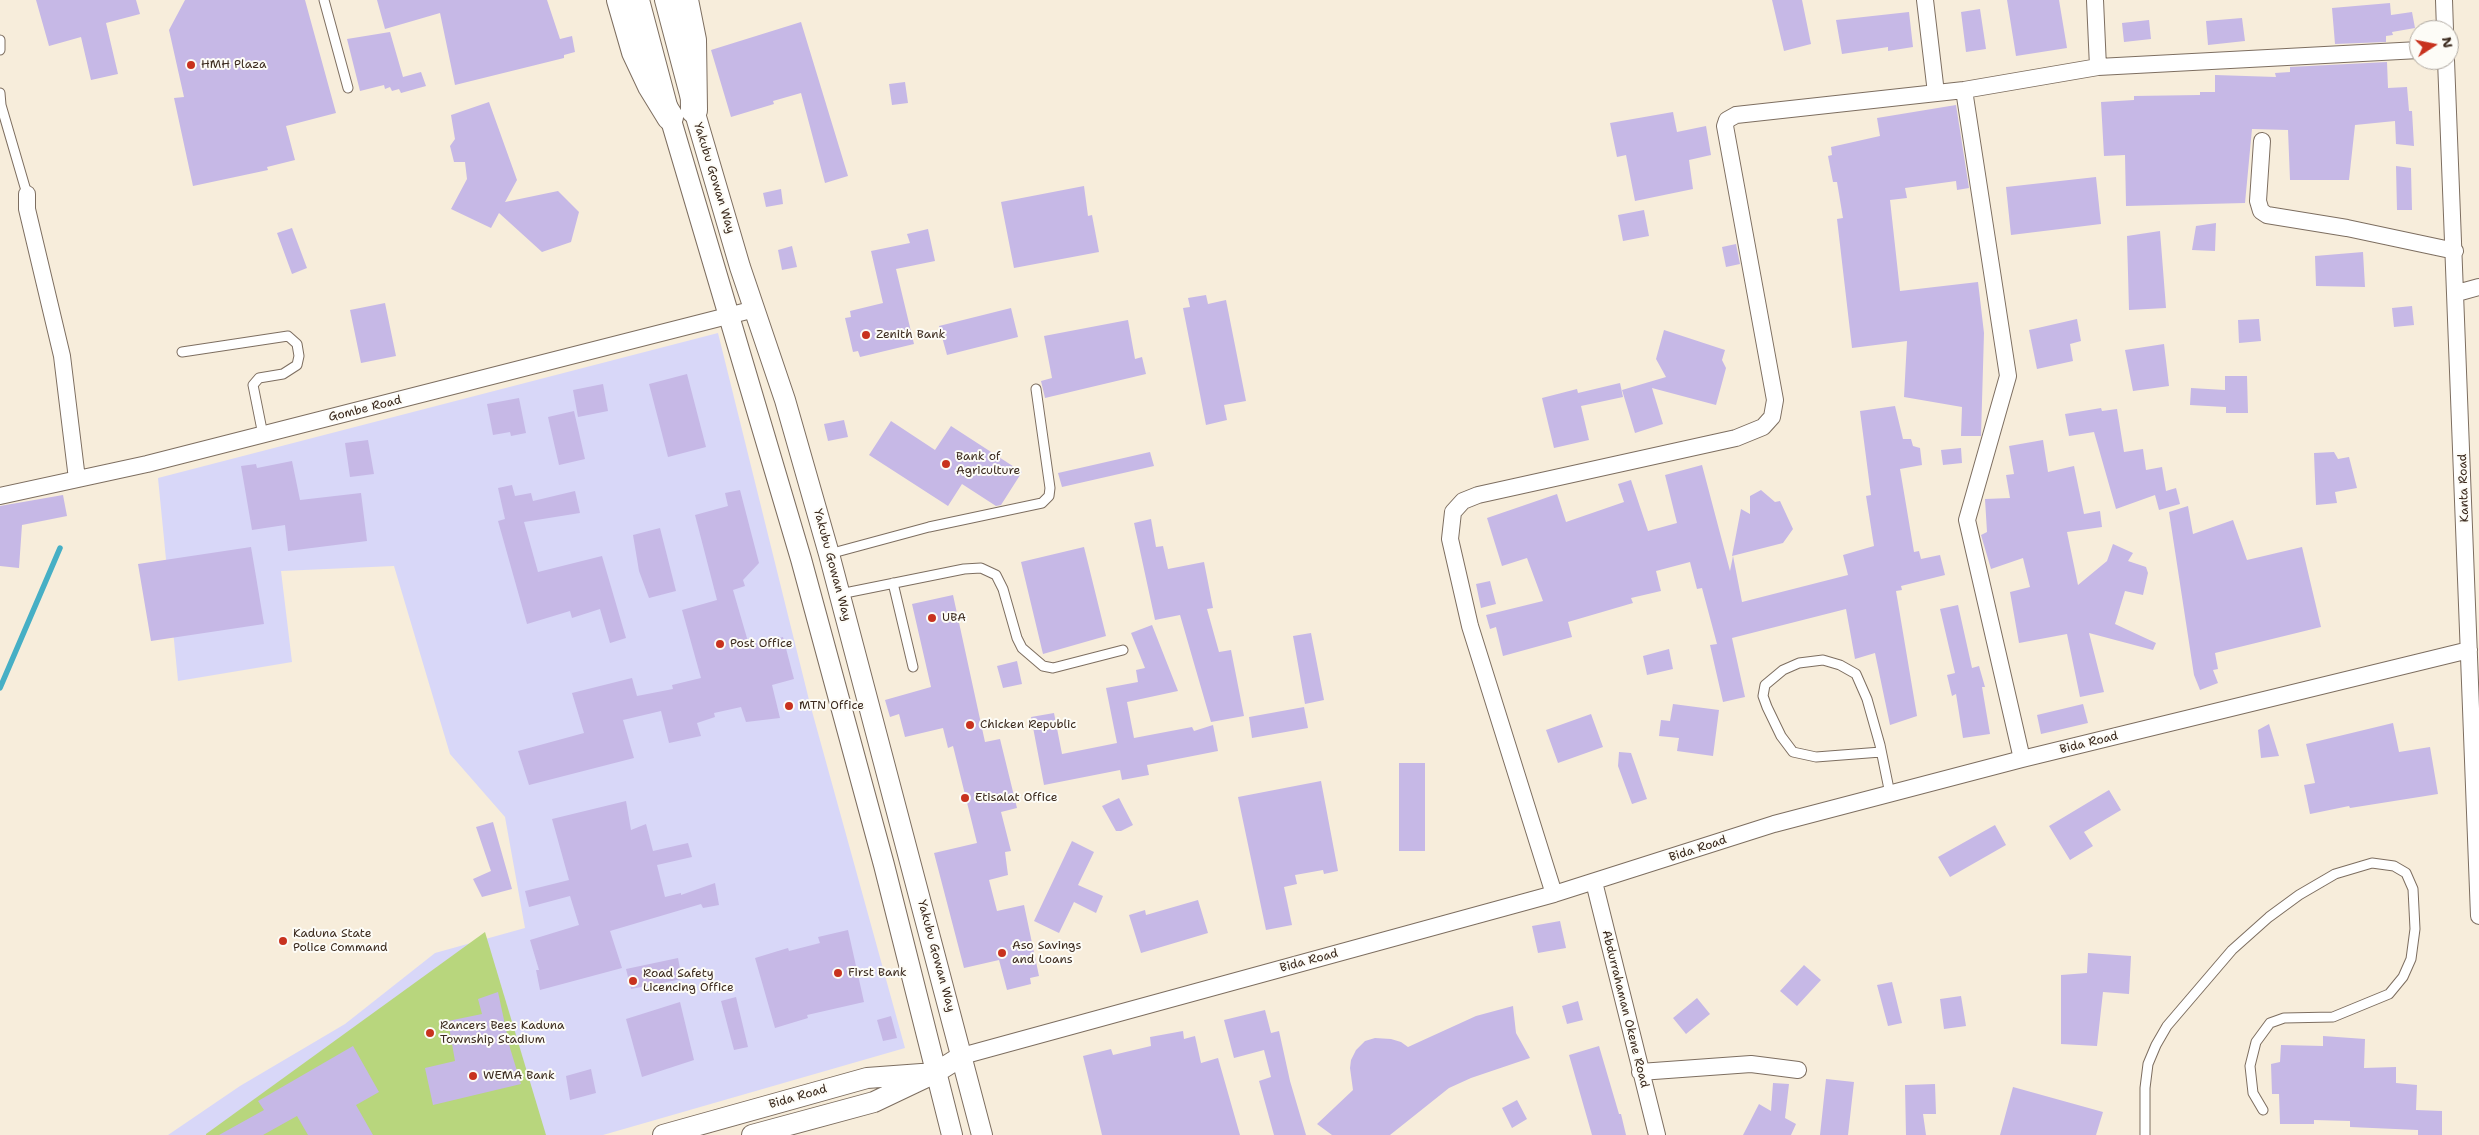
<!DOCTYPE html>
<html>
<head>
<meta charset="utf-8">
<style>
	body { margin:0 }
	#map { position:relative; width:2479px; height:1135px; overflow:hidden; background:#f7eddb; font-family:"Shantell Sans",sans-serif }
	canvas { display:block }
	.north { position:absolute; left:2409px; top:20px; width:50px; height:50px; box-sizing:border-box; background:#fdfcf7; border:1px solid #afa8a0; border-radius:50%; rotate:79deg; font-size:14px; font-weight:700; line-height:20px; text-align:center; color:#3b2a1e }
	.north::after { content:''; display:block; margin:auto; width:18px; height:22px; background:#c8321e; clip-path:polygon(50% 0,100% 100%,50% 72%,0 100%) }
</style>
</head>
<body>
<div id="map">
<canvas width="2479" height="1135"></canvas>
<div class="north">N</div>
</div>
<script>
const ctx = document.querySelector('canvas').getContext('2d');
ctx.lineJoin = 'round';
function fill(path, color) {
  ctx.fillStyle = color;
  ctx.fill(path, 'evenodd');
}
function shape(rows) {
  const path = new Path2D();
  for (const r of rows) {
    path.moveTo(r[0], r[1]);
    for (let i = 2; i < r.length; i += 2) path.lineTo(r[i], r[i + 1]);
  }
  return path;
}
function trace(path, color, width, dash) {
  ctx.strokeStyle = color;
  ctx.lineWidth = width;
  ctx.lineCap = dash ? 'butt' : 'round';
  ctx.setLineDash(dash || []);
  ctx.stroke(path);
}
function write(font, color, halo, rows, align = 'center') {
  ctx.font = font + ' "Shantell Sans",sans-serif';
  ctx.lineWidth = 4;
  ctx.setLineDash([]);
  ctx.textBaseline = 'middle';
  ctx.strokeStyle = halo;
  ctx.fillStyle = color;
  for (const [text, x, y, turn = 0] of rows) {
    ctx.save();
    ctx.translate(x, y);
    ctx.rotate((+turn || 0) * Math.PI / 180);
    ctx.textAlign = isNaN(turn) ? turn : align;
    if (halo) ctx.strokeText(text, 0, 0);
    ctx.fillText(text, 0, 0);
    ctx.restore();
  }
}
const built = shape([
	[718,333,810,704,905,1048,603,1135,168,1135,240,1086,345,1024,435,953,525,928,505,817,450,754,394,566,281,571,292,662,178,681,158,478]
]);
const green = shape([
	[485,932,546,1135,206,1135,206,1134]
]);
const stream = shape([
	[0,688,60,548]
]);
const building = shape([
	[36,0,136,0,140,14,106,23,118,74,91,80,81,37,49,46],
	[185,0,305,0,336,113,286,126,295,160,267,167,268,170,193,186,174,98,184,97,169,30],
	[377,0,547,0,560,39,572,36,575,52,564,55,564,58,455,85,440,13,385,29],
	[1772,0,1802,0,1811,44,1784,51],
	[2007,0,2059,0,2067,48,2016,56],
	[2390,3,2391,15,2412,12,2415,28,2392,32,2393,35,2386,36,2386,42,2335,44,2332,8],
	[1980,9,1986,49,1966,52,1961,12],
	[1909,12,1913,47,1888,51,1888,47,1842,54,1836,20],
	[2242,18,2245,41,2208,45,2206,21],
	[2149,20,2151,39,2124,42,2122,23],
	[801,22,848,176,825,183,801,93,773,101,774,104,731,117,711,50],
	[390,32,403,77,421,72,426,86,401,93,399,89,392,91,390,87,385,89,384,85,360,91,347,39],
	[2387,62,2388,88,2407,87,2409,111,2412,111,2414,146,2396,144,2395,121,2355,125,2349,180,2290,180,2288,130,2252,129,2245,203,2126,206,2125,155,2104,156,2101,102,2134,100,2134,96,2200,95,2200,92,2215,92,2215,75,2276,77,2275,73,2290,72,2290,67],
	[905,82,908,103,892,105,889,84],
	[489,102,517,180,505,202,558,191,579,212,571,242,542,252,499,213,491,228,451,209,467,179,465,162,454,162,450,146,455,139,451,115],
	[1956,105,1969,188,1957,190,1956,181,1905,188,1907,198,1890,200,1900,291,1978,282,1984,333,1981,436,1961,436,1962,407,1904,397,1907,341,1852,348,1837,219,1843,218,1837,182,1833,182,1828,156,1832,155,1831,147,1880,136,1877,118],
	[1673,112,1677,132,1706,126,1711,155,1689,160,1693,189,1635,201,1626,155,1617,157,1610,123],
	[2396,166,2411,168,2412,210,2397,210],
	[2096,177,2101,224,2011,235,2006,187],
	[1084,186,1088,216,1092,215,1099,252,1014,268,1001,202],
	[781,189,783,204,766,207,763,193],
	[1644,210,1649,236,1623,241,1618,215],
	[2216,223,2215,251,2192,250,2196,226],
	[292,228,307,268,292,274,277,233],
	[928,229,935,261,896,269,914,344,860,357,858,351,853,352,845,318,851,317,850,311,883,303,871,251,910,243,907,234],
	[2160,231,2166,308,2129,310,2127,236],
	[1736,244,1740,264,1726,267,1722,247],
	[792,246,797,267,782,270,778,250],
	[2363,252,2365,287,2316,286,2315,256],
	[1206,295,1208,304,1226,300,1246,401,1224,405,1227,420,1206,425,1183,308,1190,307,1188,298],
	[385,303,396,356,361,363,350,310],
	[2412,306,2414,325,2394,327,2392,308],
	[1011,308,1018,337,947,355,939,326],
	[2077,319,2081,341,2070,344,2073,361,2037,369,2029,330],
	[2259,319,2261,341,2239,343,2238,320],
	[1128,320,1135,359,1142,357,1146,374,1045,398,1041,381,1052,378,1044,336],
	[1664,330,1725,350,1722,360,1726,368,1716,405,1652,388,1663,424,1635,433,1622,390,1666,377,1656,359],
	[2164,344,2169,386,2133,391,2125,350],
	[687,374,706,447,668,457,649,384],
	[2225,376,2247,376,2248,413,2226,413,2226,407,2190,405,2191,388,2225,390],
	[1620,383,1623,397,1581,406,1589,440,1554,448,1542,398,1577,389,1578,393],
	[603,384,608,411,578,417,573,390],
	[519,398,526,433,511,436,510,432,493,435,487,404],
	[1895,406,1903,439,1911,439,1913,446,1920,448,1922,465,1900,469,1914,552,1919,551,1921,559,1940,555,1945,575,1901,586,1902,590,1896,591,1917,716,1890,725,1875,653,1855,659,1846,609,1732,638,1745,697,1723,702,1710,645,1717,644,1702,588,1697,589,1690,562,1656,571,1661,591,1631,598,1633,603,1568,622,1572,637,1503,656,1496,627,1490,629,1486,615,1543,601,1527,558,1502,566,1487,518,1557,494,1566,522,1624,502,1618,484,1631,480,1648,531,1677,523,1665,475,1702,465,1730,571,1733,556,1742,602,1848,575,1843,555,1874,546,1866,496,1871,495,1860,411],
	[2101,408,2102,411,2117,409,2124,452,2143,449,2146,470,2162,467,2166,491,2176,488,2180,504,2159,510,2155,495,2116,509,2094,432,2069,436,2065,414],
	[574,411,585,459,559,465,548,417],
	[844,420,848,437,828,441,824,424],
	[891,421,935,450,951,426,1022,472,1001,505,996,506,962,484,948,506,869,455],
	[368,440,374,474,350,477,345,443],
	[2043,440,2048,472,2074,466,2084,514,2100,511,2102,527,2067,532,2078,585,2107,561,2113,544,2133,553,2128,561,2146,567,2148,573,2143,595,2125,591,2115,624,2156,643,2153,650,2089,633,2104,692,2080,697,2067,634,2019,643,2010,592,2030,587,2023,558,1991,569,1981,535,1987,532,1985,499,2010,498,2006,475,2014,474,2009,446],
	[1961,448,1962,463,1943,465,1941,450],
	[1150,452,1154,466,1062,487,1058,473],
	[2334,452,2338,459,2349,457,2357,488,2335,492,2337,503,2316,505,2314,453],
	[292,461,300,500,361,493,367,541,288,551,285,525,252,530,241,466,256,464,257,468],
	[512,485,515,496,531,493,533,501,575,491,580,513,524,522,538,572,602,556,626,638,610,643,600,609,572,618,570,611,527,624,498,521,505,519,498,488],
	[740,490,759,563,743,580,745,586,733,590,749,645,783,637,794,679,772,685,780,718,746,722,741,707,714,713,715,717,697,723,701,736,669,743,661,711,623,720,634,758,529,785,518,751,584,733,572,693,632,678,637,696,673,689,672,685,701,678,682,610,717,600,695,515,728,506,725,493],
	[1761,490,1775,502,1780,501,1793,529,1783,543,1732,556,1741,509,1750,514,1750,496],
	[63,495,67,516,22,525,19,568,0,566,0,506],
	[2188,506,2193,534,2233,520,2247,560,2302,547,2321,627,2215,653,2218,669,2213,670,2218,683,2200,690,2194,675,2169,512],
	[1151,519,1156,547,1163,546,1168,569,1204,562,1213,608,1207,609,1219,652,1231,650,1244,716,1211,722,1180,615,1155,620,1134,523],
	[660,528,676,591,649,598,639,571,633,535],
	[251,547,264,624,151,641,138,564],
	[1084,547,1106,636,1043,654,1021,562],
	[1490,581,1496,604,1481,608,1476,584],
	[953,595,985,742,1000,739,1017,808,1001,812,1011,851,1005,852,1008,875,989,880,997,911,1024,905,1039,976,1030,978,1031,984,1007,990,999,960,964,968,934,853,977,843,953,746,948,748,943,728,905,737,899,714,890,717,885,700,931,687,912,604],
	[1958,605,1972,668,1979,666,1985,687,1982,687,1990,734,1963,738,1956,694,1952,696,1947,675,1955,673,1940,609],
	[1152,625,1178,691,1127,702,1134,738,1192,727,1194,731,1213,725,1218,751,1147,765,1149,775,1122,780,1120,770,1044,785,1031,717,1054,713,1062,754,1117,743,1106,688,1138,682,1136,670,1145,668,1131,633],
	[1311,633,1324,700,1305,704,1293,636],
	[1669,649,1673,669,1647,675,1643,656],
	[1017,661,1022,684,1003,688,997,666],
	[1673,704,1719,710,1713,756,1677,751,1679,738,1659,736,1661,720,1670,721],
	[2083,704,2088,723,2041,734,2037,715],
	[1304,707,1308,728,1252,738,1249,717],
	[1591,714,1603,747,1558,763,1546,730],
	[2393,723,2399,752,2430,747,2438,794,2350,808,2349,806,2310,814,2304,785,2315,783,2306,744],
	[2269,724,2279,756,2261,758,2258,730],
	[1619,752,1631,753,1647,799,1632,804,1618,766],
	[1399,763,1425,763,1425,851,1399,851],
	[1321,781,1338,871,1324,874,1323,870,1295,875,1297,884,1284,887,1292,925,1266,930,1238,797],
	[2109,790,2121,810,2084,832,2093,846,2070,860,2049,826],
	[1119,798,1133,825,1121,831,1116,831,1102,806],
	[626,801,631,830,646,824,653,851,688,843,692,857,657,865,665,897,681,893,681,895,715,883,719,905,703,908,701,904,610,931,622,968,540,990,536,970,539,970,530,940,579,925,570,896,529,907,525,891,569,880,552,819],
	[493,822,512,889,482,897,473,879,491,871,476,827],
	[1995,825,2006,845,1950,877,1938,857],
	[1072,841,1094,852,1078,885,1103,896,1096,913,1074,902,1059,933,1034,921],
	[1198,900,1208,933,1141,953,1129,915,1145,910,1146,915],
	[1560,921,1566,948,1538,953,1532,926],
	[848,930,864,1002,807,1015,808,1018,775,1028,755,958,788,948,789,951,820,943,818,937],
	[2088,953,2131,956,2129,994,2103,992,2097,1046,2061,1044,2061,975,2087,973],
	[678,958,682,979,631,989,626,969],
	[1804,965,1821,980,1797,1006,1780,991],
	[1892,982,1902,1023,1888,1026,1877,985],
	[498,992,510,1048,521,1084,433,1105,425,1068,455,1061,448,1021,482,1014,478,999],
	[1961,996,1966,1026,1944,1029,1940,999],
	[736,997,748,1047,734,1050,721,1001],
	[1697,998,1710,1014,1686,1034,1673,1018],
	[1578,1001,1583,1020,1567,1024,1562,1006],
	[680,1002,694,1060,642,1077,626,1019],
	[1513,1006,1516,1033,1530,1058,1471,1078,1449,1088,1390,1135,1332,1135,1317,1124,1353,1090,1350,1068,1351,1060,1356,1050,1365,1041,1375,1038,1391,1039,1401,1042,1408,1047,1476,1016],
	[1265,1010,1271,1033,1279,1031,1290,1081,1306,1135,1274,1135,1259,1081,1271,1077,1264,1050,1234,1058,1224,1020],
	[891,1016,897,1038,883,1041,877,1020],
	[1183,1031,1184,1039,1195,1036,1201,1063,1218,1058,1240,1135,1102,1135,1083,1056,1111,1049,1113,1055,1151,1046,1150,1037],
	[2323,1036,2365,1039,2364,1068,2396,1067,2396,1083,2417,1085,2416,1110,2442,1111,2442,1135,2418,1135,2418,1130,2350,1127,2350,1121,2314,1120,2314,1124,2280,1124,2279,1094,2272,1094,2271,1064,2280,1062,2281,1045,2323,1046],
	[353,1046,379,1092,356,1105,373,1135,308,1135,297,1116,263,1135,219,1135,264,1110,258,1101],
	[1599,1046,1619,1114,1621,1114,1626,1135,1592,1135,1569,1055],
	[591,1069,596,1093,570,1100,566,1076],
	[1826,1079,1854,1082,1848,1135,1820,1135],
	[1773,1083,1789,1084,1785,1118,1796,1124,1791,1135,1743,1135,1759,1104,1771,1111],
	[1935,1084,1936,1114,1923,1114,1926,1135,1906,1135,1905,1085],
	[2013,1087,2103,1112,2096,1135,2000,1135],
	[1517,1100,1527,1119,1512,1128,1502,1108]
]);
const service = shape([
	[324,0,348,88],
	[0,40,0,50],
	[0,93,1,105,27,194],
	[182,352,288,336,297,344,299,356,297,365,283,374,259,378,253,385,263,435],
	[829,554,929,527,1042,503,1049,496,1050,488,1036,389],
	[893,583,913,667],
	[840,594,964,569,981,568,996,575,1003,589,1017,638,1022,648,1043,666,1053,668,1123,650],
	[1881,752,1816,757,1793,752,1781,736,1767,707,1763,696,1765,685,1783,670,1799,663,1823,660,1840,665,1856,674,1867,699,1880,745,1890,794],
	[2145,1135,2145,1088,2148,1064,2156,1045,2167,1026,2232,950,2269,917,2299,895,2335,874,2372,863,2394,866,2406,873,2413,889,2415,929,2411,959,2403,977,2389,994,2333,1017,2284,1018,2270,1023,2256,1042,2250,1066,2253,1093,2263,1110]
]);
const minor = shape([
	[1925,0,1936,93],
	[2095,0,2098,67],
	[2444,0,2445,30],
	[2446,60,2479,916],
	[1964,90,2008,376,1967,520,2022,759],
	[2262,141,2258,201,2261,211,2267,215,2347,228,2455,251],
	[27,194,27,209,62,356,77,479],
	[2457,293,2479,287],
	[0,496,147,464,755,309],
	[1594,882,1657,1135],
	[1554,894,1470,626,1450,539,1453,512,1463,501,1478,495,1736,438,1763,427,1772,417,1775,400,1725,126,1727,120,1736,115,1964,90,2098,67,2419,50],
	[962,1056,1554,894,1774,824,2022,759,2469,650],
	[1640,1072,1751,1064,1798,1070]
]);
const tertiary = shape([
	[639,0,670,117,801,559,884,865,952,1135],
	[665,0,694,110,740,267,785,400,829,554,982,1135],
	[663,1135,867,1078,935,1073],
	[752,1135,874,1102,935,1073,962,1056]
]);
const primary = shape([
	[620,0,635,52,651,86,670,117],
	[685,0,693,40,694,110]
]);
const markers = [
	[191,65,5,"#c8321e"],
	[866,335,5,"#c8321e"],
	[946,464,5,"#c8321e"],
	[932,618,5,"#c8321e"],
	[720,644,5,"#c8321e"],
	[789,706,5,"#c8321e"],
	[970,725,5,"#c8321e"],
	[965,798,5,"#c8321e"],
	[283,941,5,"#c8321e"],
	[1002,953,5,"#c8321e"],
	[838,973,5,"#c8321e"],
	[633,981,5,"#c8321e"],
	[430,1033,5,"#c8321e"],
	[473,1076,5,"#c8321e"]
];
const poiNames = [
	["HMH Plaza",201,65],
	["Zenith Bank",876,335],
	["Bank of",956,457],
	["Agriculture",956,471],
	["UBA",942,618],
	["Post Office",730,644],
	["MTN Office",799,706],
	["Chicken Republic",980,725],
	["Etisalat Office",975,798],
	["Kaduna State",293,934],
	["Police Command",293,948],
	["Aso Savings",1012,946],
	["and Loans",1012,960],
	["First Bank",848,973],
	["Road Safety",643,974],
	["Licencing Office",643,988],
	["Rancers Bees Kaduna",440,1026],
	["Township Stadium",440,1040],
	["WEMA Bank",483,1076]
];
const streetNames = [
	["Yakubu Gowan Way",714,178,73],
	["Gombe Road",365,409,-14],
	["Kanta Road",2464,488,-92],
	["Yakubu Gowan Way",832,565,75],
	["Bida Road",2089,743,-14],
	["Bida Road",1698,849,-18],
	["Yakubu Gowan Way",936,956,75],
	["Bida Road",1309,961,-15],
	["Abdurrahaman Okene Road",1625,1009,76],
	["Bida Road",798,1097,-16]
];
fill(built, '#d8d7f8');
fill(green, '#b8d67d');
trace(stream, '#46afc5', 5.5);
fill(building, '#c6b8e6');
trace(service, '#7d6e60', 11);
trace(minor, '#7d6e60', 18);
trace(tertiary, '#7d6e60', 22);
trace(primary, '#7d6e60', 28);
trace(service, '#fff', 9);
trace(minor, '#fff', 16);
trace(tertiary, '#fff', 20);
trace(primary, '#fff', 26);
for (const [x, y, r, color] of markers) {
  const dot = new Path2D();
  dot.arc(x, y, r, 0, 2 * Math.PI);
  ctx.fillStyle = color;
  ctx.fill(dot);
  trace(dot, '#fdfcf7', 2);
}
write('12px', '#3b2a1e', '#fdfcf7', poiNames, 'left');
write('12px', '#3b2a1e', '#fdfcf7', streetNames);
</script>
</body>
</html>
